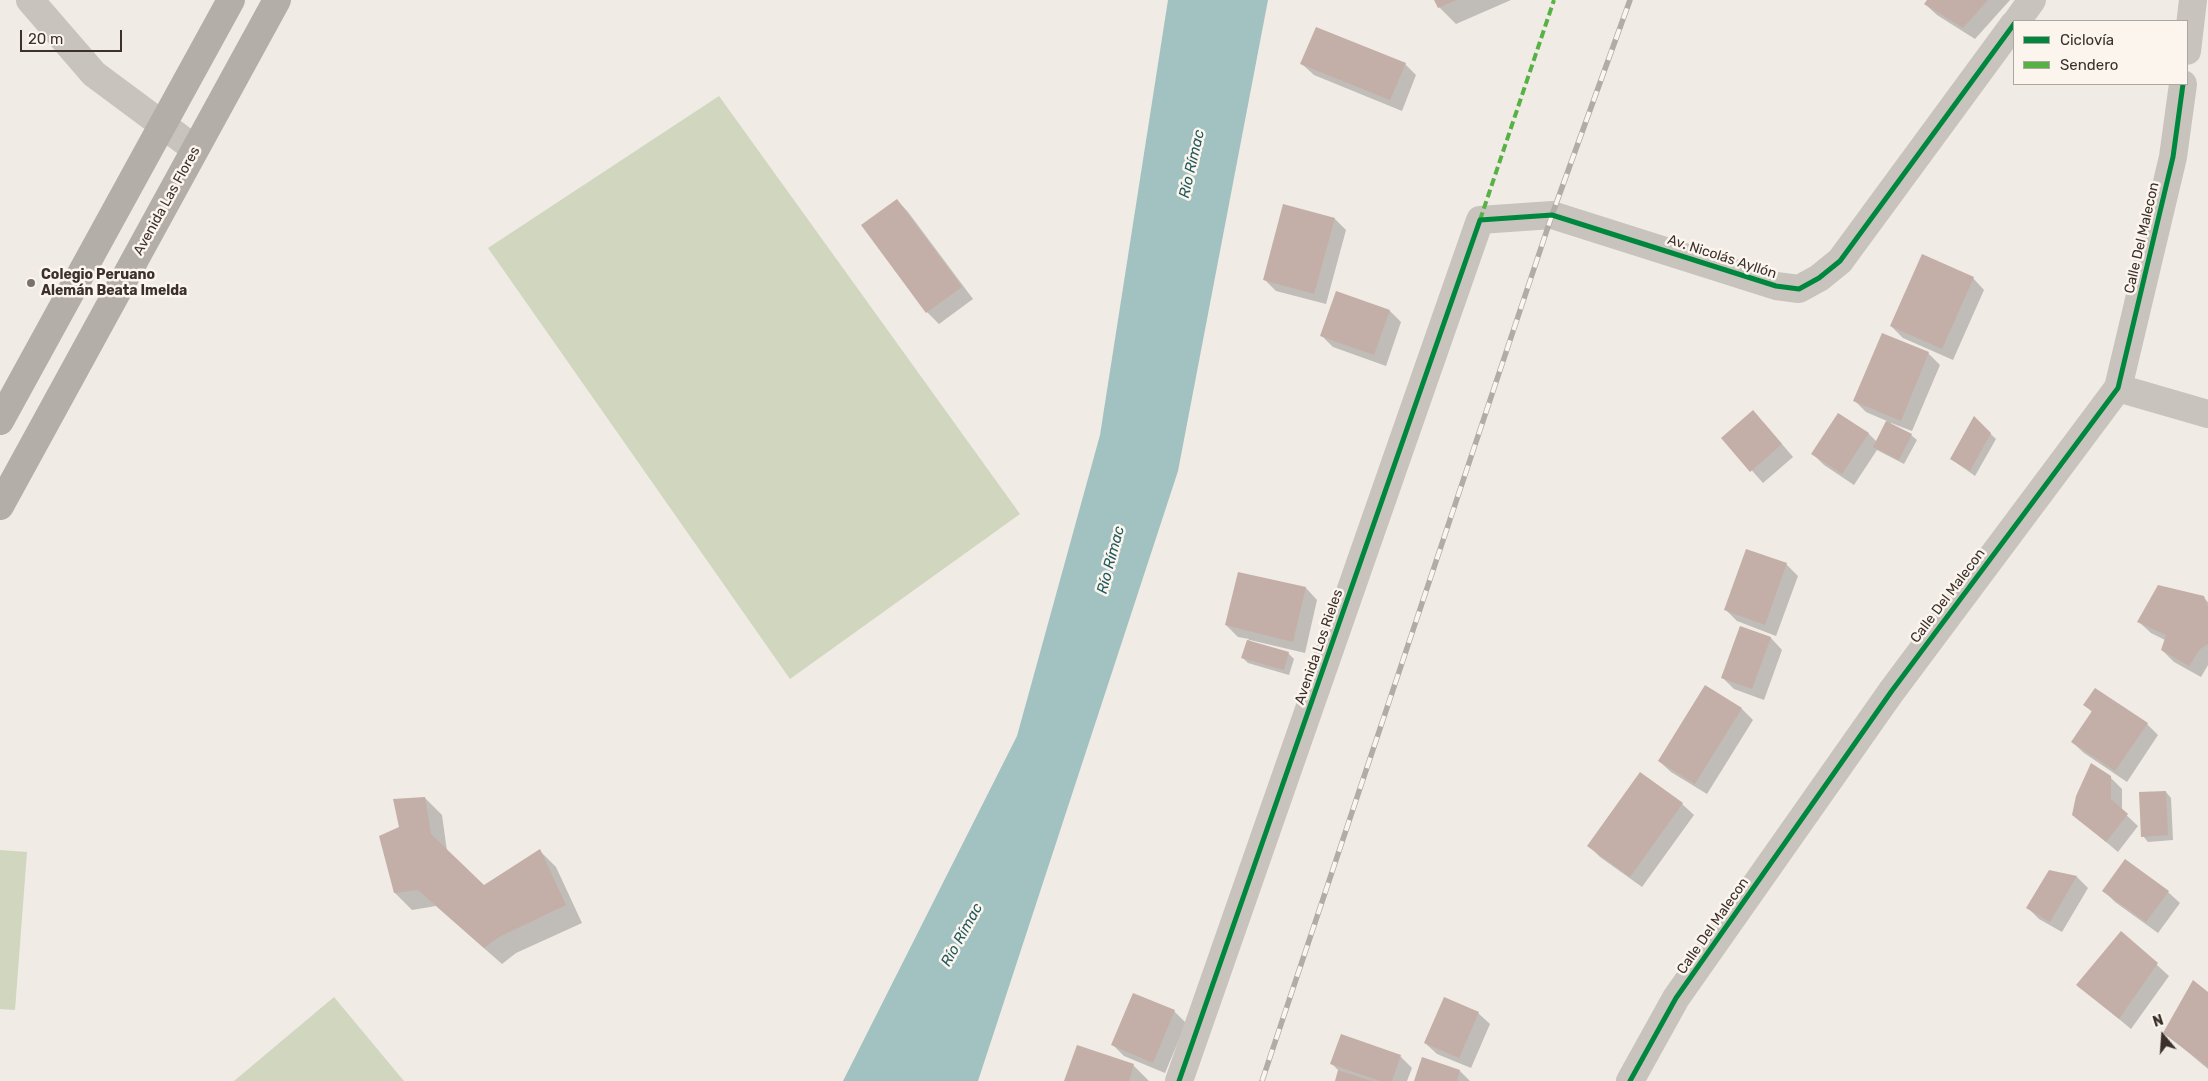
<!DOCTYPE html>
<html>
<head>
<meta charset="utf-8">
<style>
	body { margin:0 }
	#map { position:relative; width:2208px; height:1081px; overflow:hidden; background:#f0ebe5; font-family:Rubik,sans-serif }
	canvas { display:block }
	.legend { position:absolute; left:2013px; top:20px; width:175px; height:65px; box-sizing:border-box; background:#fbf5ee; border:1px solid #aea6a0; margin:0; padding:6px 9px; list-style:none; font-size:15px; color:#3b302b }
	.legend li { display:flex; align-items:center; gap:10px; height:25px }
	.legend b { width:25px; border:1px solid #aea6a0 }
	.north { position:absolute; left:2138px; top:1011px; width:50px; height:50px; -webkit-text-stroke:4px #fbf5ee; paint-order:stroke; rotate:342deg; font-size:14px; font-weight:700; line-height:20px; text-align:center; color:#3b302b }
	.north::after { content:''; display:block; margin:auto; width:18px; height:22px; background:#3b302b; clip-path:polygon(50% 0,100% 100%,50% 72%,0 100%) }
	.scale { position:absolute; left:20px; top:30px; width:102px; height:22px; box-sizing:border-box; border:2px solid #3b302b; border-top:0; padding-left:6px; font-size:15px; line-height:18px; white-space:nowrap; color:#3b302b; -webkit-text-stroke:4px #fbf5ee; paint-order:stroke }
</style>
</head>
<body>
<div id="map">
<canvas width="2208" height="1081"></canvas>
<ul class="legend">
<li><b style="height:6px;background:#00873e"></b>Ciclovía</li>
<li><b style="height:6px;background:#57b246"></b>Sendero</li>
</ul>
<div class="north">N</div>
<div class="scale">20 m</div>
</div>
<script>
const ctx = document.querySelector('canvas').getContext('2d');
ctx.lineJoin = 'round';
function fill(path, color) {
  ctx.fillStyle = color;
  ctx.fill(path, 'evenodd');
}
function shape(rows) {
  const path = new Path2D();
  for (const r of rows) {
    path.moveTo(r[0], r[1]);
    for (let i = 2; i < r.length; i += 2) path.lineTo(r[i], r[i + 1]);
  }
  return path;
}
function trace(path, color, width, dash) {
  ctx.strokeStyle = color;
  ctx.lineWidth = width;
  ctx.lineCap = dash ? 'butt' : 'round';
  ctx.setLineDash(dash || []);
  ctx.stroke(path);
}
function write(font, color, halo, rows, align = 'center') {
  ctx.font = font + ' Rubik,sans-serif';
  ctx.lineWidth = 5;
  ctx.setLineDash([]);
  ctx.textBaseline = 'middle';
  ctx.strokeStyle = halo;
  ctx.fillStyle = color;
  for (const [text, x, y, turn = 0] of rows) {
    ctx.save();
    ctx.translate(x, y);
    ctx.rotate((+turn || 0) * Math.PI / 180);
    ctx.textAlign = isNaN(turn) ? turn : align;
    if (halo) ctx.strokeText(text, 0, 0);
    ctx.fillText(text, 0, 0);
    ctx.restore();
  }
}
const green = shape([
	[719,96,1020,514,790,679,488,248],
	[0,850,27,852,15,1010,0,1009],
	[334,997,404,1081,234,1081]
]);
const water = shape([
	[1168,0,1268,0,1178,471,978,1081,843,1081,1017,736,1100,435]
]);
const shadow = shape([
	[1436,0,1511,0,1456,24,1439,7],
	[1928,0,2010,0,1975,39,1937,15,1925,4],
	[1302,64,1405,64,1416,75,1402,111,1314,75],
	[897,200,908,212,973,299,939,324,927,312,863,225],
	[1335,219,1346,230,1326,304,1276,291,1264,279],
	[1973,278,1984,290,1953,360,1903,338,1891,326],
	[1390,311,1401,322,1386,366,1333,347,1322,336],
	[1928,353,1940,365,1912,431,1891,423,1890,425,1911,435,1917,440,1904,464,1877,450,1854,485,1824,465,1813,454,1839,414,1869,434,1877,442,1887,421,1866,412,1855,401],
	[1974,418,1996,439,1975,476,1951,459],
	[1764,423,1793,457,1763,483,1723,438],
	[1786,564,1798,576,1776,636,1737,621,1726,610],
	[1239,573,1306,588,1317,600,1305,653,1250,640,1249,642,1288,653,1294,659,1289,675,1248,663,1243,658,1249,639,1238,637,1226,625],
	[2203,597,2208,602,2208,665,2201,677,2174,662,2162,650,2165,640,2151,633,2139,622],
	[1741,627,1771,638,1782,650,1764,700,1734,689,1722,677],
	[1706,687,1742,709,1753,720,1707,794,1671,772,1659,761],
	[2085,705,2147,724,2158,735,2127,782,2084,753,2072,742,2092,712],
	[2110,777,2122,789,2122,811,2138,826,2118,852,2073,814],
	[2166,792,2171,798,2173,840,2148,842,2143,836],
	[425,798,442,815,447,851,484,887,539,850,556,867,582,923,516,953,502,964,436,906,412,910,395,893,401,828],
	[1682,804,1694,815,1642,887,1600,857,1589,846],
	[2049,871,2077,877,2088,888,2062,932,2039,919,2028,908],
	[2104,891,2168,892,2180,903,2158,933,2115,902],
	[2121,932,2169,976,2131,1029,2078,985],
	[2208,993,2208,1069,2165,1033],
	[1174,1011,1186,1023,1165,1073,1124,1056,1112,1044],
	[1478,1013,1490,1024,1471,1068,1437,1054,1425,1043],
	[1077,1047,1134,1066,1149,1081,1065,1081],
	[1400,1056,1412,1068,1407,1081,1336,1081,1339,1071,1331,1063],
	[1460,1071,1470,1081,1415,1081]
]);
const building = shape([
	[1434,0,1456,0,1438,8],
	[1927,0,1988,0,1963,28,1924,4],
	[1316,27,1406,63,1390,100,1300,64],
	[897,199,962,287,926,313,861,225],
	[1283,204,1335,218,1314,294,1263,280],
	[1922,254,1974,277,1942,349,1890,326],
	[1336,291,1390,310,1374,355,1320,336],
	[1882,333,1929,352,1901,421,1853,401],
	[1753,410,1782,444,1750,472,1721,438],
	[1838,413,1869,433,1842,474,1811,454],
	[1974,416,1991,433,1970,471,1950,459],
	[1886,421,1912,434,1899,460,1873,447],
	[1746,549,1787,563,1765,625,1724,610],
	[1238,572,1306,587,1293,642,1225,625],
	[2158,585,2204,596,2208,607,2208,644,2200,649,2189,666,2161,650,2166,635,2137,622],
	[1740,626,1771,637,1752,689,1721,678],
	[1247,640,1289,652,1284,670,1241,658],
	[1705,685,1742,708,1695,784,1658,761],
	[2095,688,2148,723,2115,771,2071,742,2092,711,2083,705],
	[2091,763,2111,776,2111,799,2128,814,2106,842,2072,815,2076,796],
	[1640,772,1683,803,1630,877,1587,846],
	[2166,791,2168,835,2141,837,2139,792],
	[425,797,431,834,484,885,540,849,566,905,499,937,484,948,418,890,394,893,379,836,399,827,393,799],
	[2125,859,2169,891,2146,922,2102,891],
	[2049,870,2077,876,2050,922,2026,908],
	[2121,931,2158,963,2119,1019,2076,985],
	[2193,980,2208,992,2208,1067,2163,1033],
	[1133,993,1175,1010,1153,1063,1111,1045],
	[1444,997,1479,1012,1459,1058,1424,1043],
	[1341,1034,1401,1055,1392,1081,1380,1081,1330,1064],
	[1077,1045,1134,1064,1129,1081,1064,1081],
	[1422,1057,1460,1070,1457,1081,1414,1081],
	[1338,1070,1371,1081,1335,1081]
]);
const minor = shape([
	[30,0,94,74,195,149],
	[2187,51,2193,0],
	[2118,388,2208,414],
	[1630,1081,1676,998,1891,692,2118,388,2173,157,2183,84]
]);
const tertiary = shape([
	[2017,21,2032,0],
	[1179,1081,1480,220,1552,215,1776,286,1799,289,1819,278,1840,261,2014,24]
]);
const trunk = shape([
	[0,421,231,0],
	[0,506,277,0]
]);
const rail = shape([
	[1262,1081,1552,215,1630,0]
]);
const quiet = shape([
	[1480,220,1554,0]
]);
const cycleway = shape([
	[1179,1081,1480,220,1552,215,1776,286,1799,289,1819,278,1840,261,2014,24],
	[1630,1081,1676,998,1891,692,2118,388,2173,157,2183,84]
]);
const markers = [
	[31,283,5,"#7a716c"]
];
const streetNames = [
	["Avenida Las Flores",167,201,-61],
	["Calle Del Malecon",2142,238,-77],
	["Av. Nicolás Ayllón",1722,257,18],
	["Calle Del Malecon",1948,596,-53],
	["Avenida Los Rieles",1319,647,-71],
	["Calle Del Malecon",1713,926,-55]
];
const poiNames = [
	["Colegio Peruano",41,275],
	["Alemán Beata Imelda",41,291]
];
const waterNames = [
	["Río Rímac",1192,164,-77],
	["Río Rímac",1111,560,-75],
	["Río Rímac",962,935,-61]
];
fill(green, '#d1d6bf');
fill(water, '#a1c2c1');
fill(shadow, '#0003');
fill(building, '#c3afa7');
trace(minor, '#c9c3be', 28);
trace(tertiary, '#c9c3be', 28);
trace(trunk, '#b4aea8', 28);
trace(rail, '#b1aca8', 5.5);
trace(rail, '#fbf5ee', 4, [11]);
trace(quiet, '#57b246', 4, [8, 4]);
trace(cycleway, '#00873e', 5);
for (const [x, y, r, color] of markers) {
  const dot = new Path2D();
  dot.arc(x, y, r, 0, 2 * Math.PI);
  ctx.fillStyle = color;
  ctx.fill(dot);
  trace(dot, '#fbf5ee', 2);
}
write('14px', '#3b302b', '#fbf5ee', streetNames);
write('bold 14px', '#3b302b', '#fbf5ee', poiNames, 'left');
write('italic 15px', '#1f5a5e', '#fbf5ee', waterNames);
</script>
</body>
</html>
